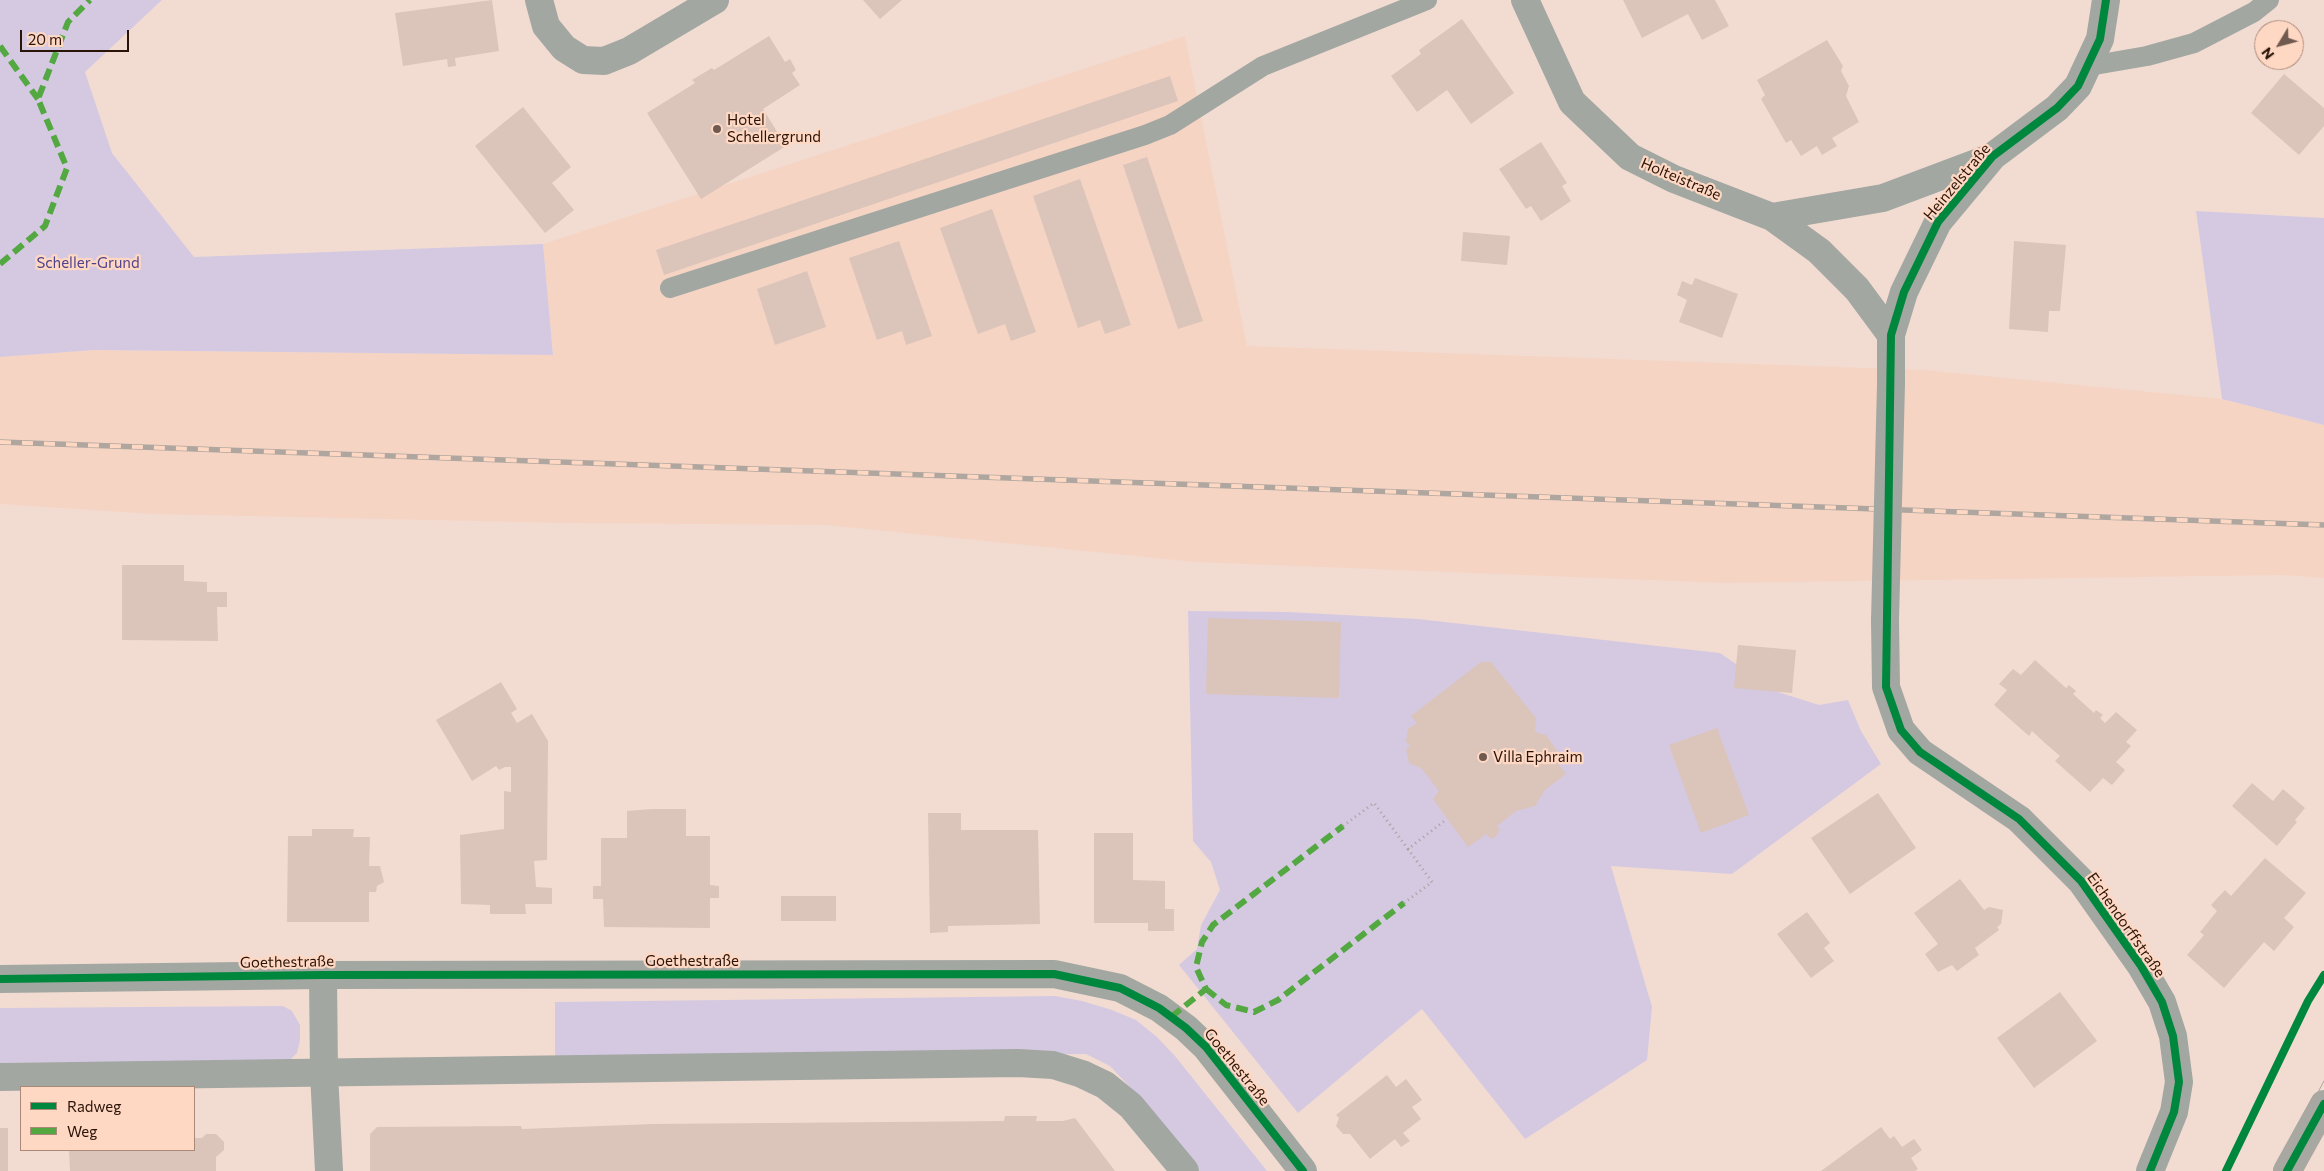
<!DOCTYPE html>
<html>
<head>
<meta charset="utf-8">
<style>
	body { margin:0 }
	#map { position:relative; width:2324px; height:1171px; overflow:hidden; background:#f2dcd1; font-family:Commissioner,sans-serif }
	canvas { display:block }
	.legend { position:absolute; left:20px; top:1086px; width:175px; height:65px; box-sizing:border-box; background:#ffd8c4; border:1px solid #aa8978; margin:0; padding:6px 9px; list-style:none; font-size:15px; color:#2a1307 }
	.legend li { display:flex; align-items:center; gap:10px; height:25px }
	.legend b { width:25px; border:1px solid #aa8978 }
	.north { position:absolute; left:2254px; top:20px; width:50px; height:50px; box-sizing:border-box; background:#ffd8c4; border:1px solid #aa8978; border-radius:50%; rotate:233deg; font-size:14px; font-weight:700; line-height:20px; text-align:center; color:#2a1307 }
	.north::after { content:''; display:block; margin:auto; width:18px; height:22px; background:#70594e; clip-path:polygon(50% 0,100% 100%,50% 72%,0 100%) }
	.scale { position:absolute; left:20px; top:30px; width:109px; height:22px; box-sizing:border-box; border:2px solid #2a1307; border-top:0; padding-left:6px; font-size:15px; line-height:18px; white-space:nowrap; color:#2a1307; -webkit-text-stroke:4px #ffd8c4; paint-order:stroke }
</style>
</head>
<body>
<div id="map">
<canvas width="2324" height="1171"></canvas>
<ul class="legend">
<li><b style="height:6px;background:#00873e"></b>Radweg</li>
<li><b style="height:6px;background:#53a841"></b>Weg</li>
</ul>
<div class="north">N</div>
<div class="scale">20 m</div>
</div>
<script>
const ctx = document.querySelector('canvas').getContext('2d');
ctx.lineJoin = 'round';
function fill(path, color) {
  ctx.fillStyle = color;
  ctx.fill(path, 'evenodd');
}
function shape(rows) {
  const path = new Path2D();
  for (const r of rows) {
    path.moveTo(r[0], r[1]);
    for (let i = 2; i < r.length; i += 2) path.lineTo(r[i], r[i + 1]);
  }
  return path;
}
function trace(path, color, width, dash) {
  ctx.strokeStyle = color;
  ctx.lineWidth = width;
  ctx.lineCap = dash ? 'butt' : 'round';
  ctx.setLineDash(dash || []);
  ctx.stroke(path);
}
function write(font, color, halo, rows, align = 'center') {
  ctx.font = font + ' Commissioner,sans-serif';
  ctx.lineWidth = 4.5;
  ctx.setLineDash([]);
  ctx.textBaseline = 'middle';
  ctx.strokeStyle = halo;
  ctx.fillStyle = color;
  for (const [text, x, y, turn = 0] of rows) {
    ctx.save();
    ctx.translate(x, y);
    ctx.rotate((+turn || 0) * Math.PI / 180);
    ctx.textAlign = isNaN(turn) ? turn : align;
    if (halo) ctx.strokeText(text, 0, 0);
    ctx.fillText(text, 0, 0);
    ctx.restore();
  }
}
const built = shape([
	[1185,36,1247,346,1924,370,2222,399,2324,425,2324,578,2283,575,1724,583,1195,562,826,525,567,523,153,514,0,504,0,357,94,350,553,355,543,244]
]);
const green = shape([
	[0,0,162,0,85,72,112,153,194,257,543,244,553,355,94,350,0,357],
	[2196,211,2324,218,2324,425,2222,399],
	[1188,611,1288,612,1418,619,1720,653,1775,691,1819,705,1848,700,1861,731,1881,764,1732,874,1611,866,1652,1007,1647,1060,1525,1139,1422,1009,1298,1113,1179,965,1197,949,1201,925,1220,890,1211,862,1193,841],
	[1055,996,1082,1001,1112,1010,1136,1020,1157,1037,1175,1056,1267,1171,1199,1171,1142,1100,1110,1066,1086,1054,555,1060,555,1002],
	[283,1006,292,1011,300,1025,300,1040,297,1053,289,1061,0,1063,0,1008]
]);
const building = shape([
	[492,0,499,51,455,58,456,66,448,67,447,59,403,66,395,13],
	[863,0,902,0,880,19],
	[1623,0,1715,0,1729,26,1702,40,1688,14,1642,38],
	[1462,19,1514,93,1471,124,1447,90,1417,112,1391,76,1421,54,1419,50],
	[769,36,785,62,790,59,796,70,792,73,800,85,763,109,786,146,701,199,647,113,695,83,692,80,712,68,714,70],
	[1827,40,1843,66,1841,71,1849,86,1846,96,1859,122,1832,138,1837,146,1822,155,1817,146,1801,156,1791,140,1786,143,1761,99,1765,95,1757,80],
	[2284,74,2324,108,2324,126,2299,155,2251,113],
	[1170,76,1178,101,664,275,656,250],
	[523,107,571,167,552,183,574,210,545,233,475,146],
	[1541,142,1567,183,1562,186,1571,201,1541,221,1531,206,1526,209,1499,169],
	[1147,157,1203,321,1178,329,1123,165],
	[1080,179,1131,325,1105,334,1100,320,1078,328,1033,196],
	[992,209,1036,332,1011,341,1005,324,978,334,940,228],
	[1463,232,1510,236,1507,265,1461,261],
	[899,241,932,336,906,345,902,331,877,340,849,258],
	[2014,241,2066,245,2060,311,2049,311,2048,332,2009,329],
	[807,271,826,327,775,345,757,289],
	[1695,278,1738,294,1722,338,1679,322,1687,300,1677,295,1682,281,1692,285],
	[122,565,184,565,184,581,207,582,207,592,227,592,227,607,217,607,218,641,122,640],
	[1208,618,1341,622,1339,698,1206,694],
	[1738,645,1796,650,1792,693,1734,688],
	[2035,660,2066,688,2069,685,2076,691,2073,694,2094,713,2096,710,2103,715,2100,718,2105,723,2116,712,2137,730,2126,742,2131,746,2116,762,2125,770,2112,785,2103,778,2090,792,2055,761,2060,756,2046,744,2032,731,2029,736,1994,705,2007,690,1999,684,2013,669,2021,675],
	[1481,662,1491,662,1536,718,1535,732,1546,735,1558,752,1557,762,1566,774,1545,790,1535,806,1516,811,1497,826,1500,830,1496,836,1491,839,1486,834,1468,847,1433,799,1439,791,1422,769,1409,763,1406,749,1410,746,1406,741,1408,729,1417,723,1411,716],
	[501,682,517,709,511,713,517,723,532,714,548,741,547,860,534,861,536,887,552,888,552,904,525,904,526,914,490,914,490,905,461,904,460,835,504,829,504,791,511,792,511,767,505,767,499,770,496,766,472,781,436,720],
	[1717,728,1749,815,1701,833,1669,745],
	[2252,783,2273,801,2283,789,2305,808,2295,820,2297,822,2277,846,2232,806],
	[1878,793,1916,848,1850,894,1811,838],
	[652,809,686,809,686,836,710,836,710,885,719,886,719,898,710,898,710,928,604,927,603,899,593,899,593,886,601,886,601,838,627,838,627,811],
	[928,813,961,813,961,830,1038,830,1040,924,948,926,948,932,930,933],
	[312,829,354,829,353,837,370,837,369,866,380,866,384,882,377,886,376,892,369,892,369,922,287,922,288,836,312,836],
	[1094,833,1133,833,1133,880,1165,881,1165,909,1174,909,1174,931,1148,931,1148,923,1094,923],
	[2265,858,2306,893,2284,918,2294,927,2274,951,2264,942,2224,988,2187,955,2204,935,2200,932,2217,911,2211,905,2225,890,2231,896],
	[1960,879,1984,910,1989,907,2003,910,2001,924,1997,927,1999,930,1975,948,1979,955,1957,971,1952,965,1938,972,1925,954,1938,944,1914,913],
	[781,896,836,896,836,921,781,921],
	[1807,912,1830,943,1824,948,1834,961,1811,978,1777,934],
	[2060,992,2097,1041,2034,1088,1997,1038],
	[1387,1075,1396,1087,1406,1079,1422,1100,1412,1107,1421,1119,1403,1133,1410,1141,1401,1147,1395,1139,1370,1159,1350,1134,1343,1134,1336,1126,1339,1118,1336,1115],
	[1005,1116,1037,1116,1036,1121,1063,1121,1075,1118,1115,1171,370,1171,370,1134,377,1127,521,1126,522,1129,653,1124,1004,1121],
	[1881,1127,1890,1139,1894,1136,1902,1147,1914,1139,1922,1150,1911,1158,1918,1169,1915,1171,1821,1171],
	[0,1128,8,1128,8,1171,0,1171],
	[206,1134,216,1134,224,1142,224,1150,216,1157,216,1171,70,1171,69,1150,194,1150,194,1138,202,1138]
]);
const path = shape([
	[1343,826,1374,803,1408,849,1447,819],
	[1404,903,1432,882,1408,849]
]);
const service = shape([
	[2089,66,2147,56,2194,43,2254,12,2269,0],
	[670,288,1145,135,1170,125,1263,66,1427,0]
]);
const minor = shape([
	[539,0,546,26,564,48,583,60,604,61,629,51,715,0],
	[1525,0,1572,102,1630,157,1674,179,1772,217,1819,251,1857,289,1891,335],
	[1772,217,1883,198,1992,157],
	[1891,384,1891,335,1904,292,1938,222,1993,156,2057,108,2078,86,2100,39,2106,0],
	[1885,620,1886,687,1901,730,1920,752,2019,819,2081,881,2141,966,2162,1002,2173,1036,2179,1082,2174,1112,2150,1171],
	[323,975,324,1073,329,1171]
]);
const tertiary = shape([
	[0,979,323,975,1054,974,1120,988,1159,1008,1186,1028,1206,1047,1303,1171],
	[0,1077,1018,1063,1053,1065,1082,1074,1105,1085,1131,1106,1185,1171]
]);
const primary = shape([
	[2287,1171,2324,1104]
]);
const tram = shape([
	[2276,1171,2324,1081],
	[2303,1171,2324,1133]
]);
const rail = shape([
	[0,442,2324,525]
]);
const minorBridge = shape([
	[1885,620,1891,384]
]);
const quiet = shape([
	[0,46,38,99],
	[0,264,45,226,67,168,38,99,68,22,90,0],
	[1206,989,1226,1005,1254,1012,1278,1000,1404,903],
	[1171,1017,1206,989,1196,967,1202,942,1213,925,1343,826]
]);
const cycleway = shape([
	[2106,0,2100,39,2078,86,2057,108,1993,156,1938,222,1904,292,1891,335,1886,687,1901,730,1920,752,2019,819,2081,881,2141,966,2162,1002,2173,1036,2179,1082,2174,1112,2150,1171],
	[0,979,323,975,1054,974,1120,988,1159,1008,1186,1028,1206,1047,1303,1171],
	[2226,1171,2308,1001,2324,975],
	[2287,1171,2324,1104]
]);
const markers = [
	[717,129,5,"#70594e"],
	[1483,757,5,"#70594e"]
];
const poiNames = [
	["Hotel",727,120],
	["Schellergrund",727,137],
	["Villa Ephraim",1493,757]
];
const streetNames = [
	["Holteistraße",1681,179,23],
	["Heinzelstraße",1957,182,-50],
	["Eichendorffstraße",2126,925,55],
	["Goethestraße",692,961],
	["Goethestraße",287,962,-1],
	["Goethestraße",1237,1067,51]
];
const parkNames = [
	["Scheller-Grund",88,263]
];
fill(built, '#f6d4c4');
fill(green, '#d5c9e2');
fill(building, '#dbc4b9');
trace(path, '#a4a19c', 3, [1, 4]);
trace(service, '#a2a7a2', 20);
trace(minor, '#a2a7a2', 28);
trace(tertiary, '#a2a7a2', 28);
trace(primary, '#a7a8a1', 28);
trace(tram, '#afa69f', 1);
trace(rail, '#afa69f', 5.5);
trace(rail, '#ffd8c4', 4, [11]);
trace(minorBridge, '#a2a7a2', 28);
trace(quiet, '#53a841', 6, [12, 6]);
trace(cycleway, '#00873e', 8);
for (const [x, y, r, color] of markers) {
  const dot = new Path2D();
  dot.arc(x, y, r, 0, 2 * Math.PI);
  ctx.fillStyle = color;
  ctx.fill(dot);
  trace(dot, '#ffd8c4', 2);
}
write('15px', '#2a1307', '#ffd8c4', poiNames, 'left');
write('15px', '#2a1307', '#ffd8c4', streetNames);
write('15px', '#50438e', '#ffd8c4', parkNames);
</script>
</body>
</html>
